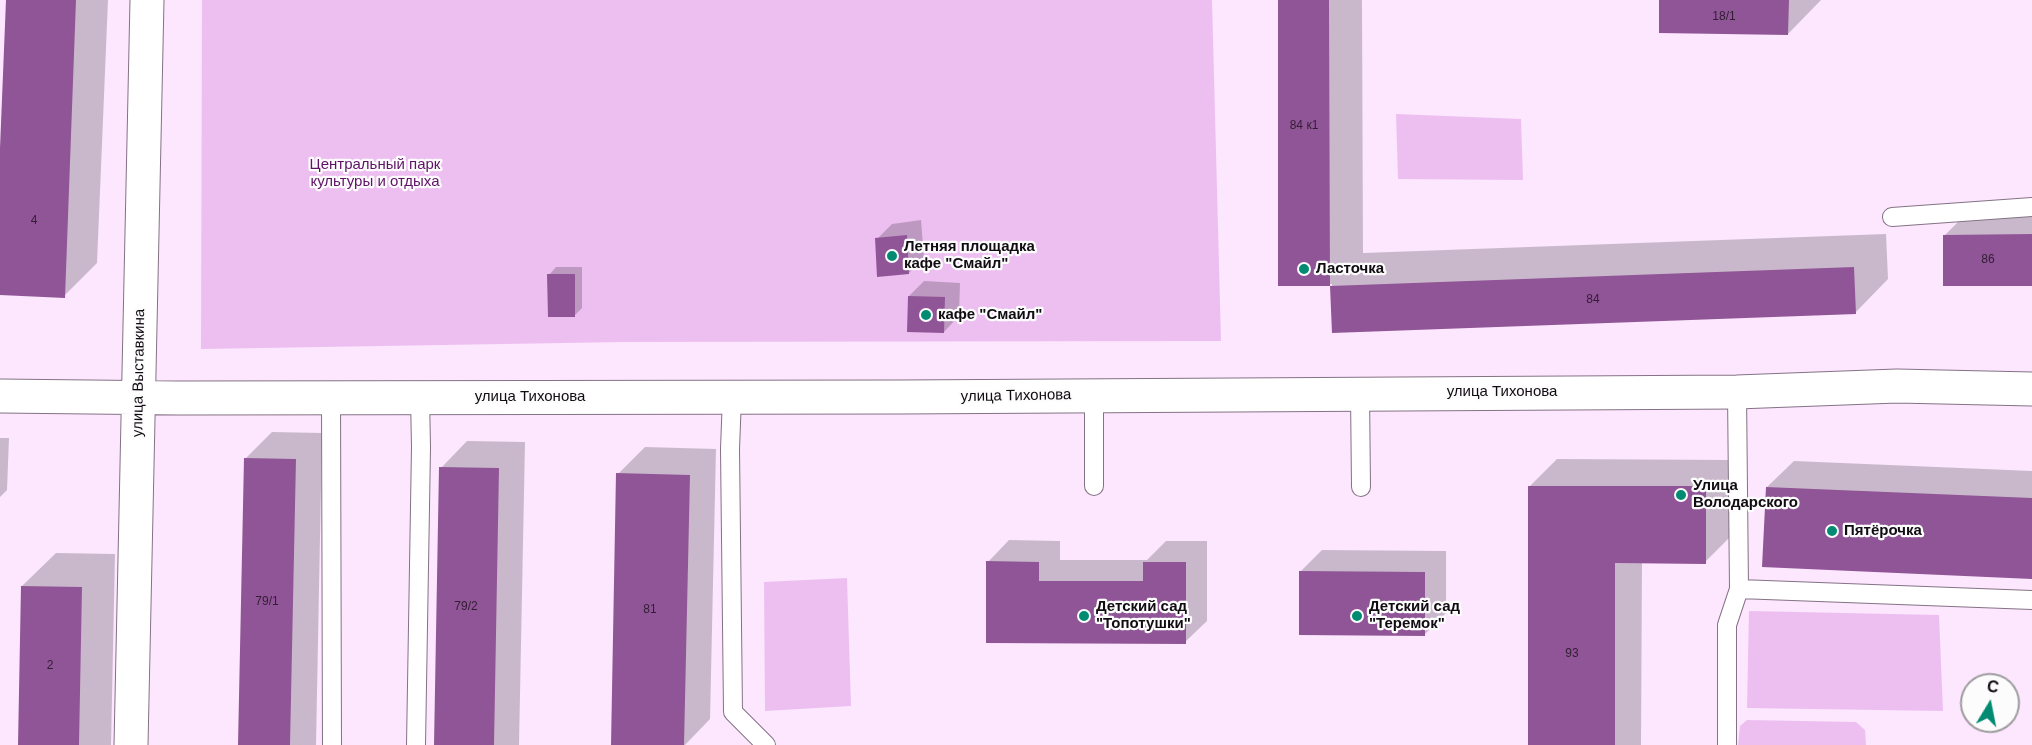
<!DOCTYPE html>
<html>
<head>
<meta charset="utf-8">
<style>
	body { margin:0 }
	#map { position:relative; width:2032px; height:745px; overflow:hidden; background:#fce7fe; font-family:Arial,sans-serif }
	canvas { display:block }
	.north { position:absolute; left:1960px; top:673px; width:60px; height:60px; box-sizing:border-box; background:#fcfcfc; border:2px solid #9e9c9e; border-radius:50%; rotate:10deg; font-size:16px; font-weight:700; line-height:24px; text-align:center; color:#110b12 }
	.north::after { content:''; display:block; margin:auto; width:21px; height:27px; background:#028b72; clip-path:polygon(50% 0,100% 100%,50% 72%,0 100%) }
</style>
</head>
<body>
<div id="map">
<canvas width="2032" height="745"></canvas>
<div class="north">С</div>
</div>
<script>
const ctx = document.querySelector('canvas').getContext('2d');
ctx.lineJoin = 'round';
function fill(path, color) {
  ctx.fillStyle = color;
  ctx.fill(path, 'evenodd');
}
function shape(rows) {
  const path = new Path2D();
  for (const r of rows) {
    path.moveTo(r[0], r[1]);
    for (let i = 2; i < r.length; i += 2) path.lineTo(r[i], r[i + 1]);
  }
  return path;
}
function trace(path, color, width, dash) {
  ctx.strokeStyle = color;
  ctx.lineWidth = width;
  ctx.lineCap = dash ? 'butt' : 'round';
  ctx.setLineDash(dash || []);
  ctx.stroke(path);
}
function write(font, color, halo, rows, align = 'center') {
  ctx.font = font + ' Arial,sans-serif';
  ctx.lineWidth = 4.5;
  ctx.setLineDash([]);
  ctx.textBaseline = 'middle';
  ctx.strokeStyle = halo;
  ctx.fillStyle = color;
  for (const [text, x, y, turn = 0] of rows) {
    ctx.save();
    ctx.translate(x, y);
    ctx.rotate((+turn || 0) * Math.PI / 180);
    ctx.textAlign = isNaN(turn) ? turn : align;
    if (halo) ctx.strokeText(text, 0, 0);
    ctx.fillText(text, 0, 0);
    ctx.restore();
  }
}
const green = shape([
	[202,0,1212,0,1221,341,624,342,201,349],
	[1396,114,1521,119,1523,180,1398,179],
	[847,578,851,706,765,711,764,582],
	[1749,611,1939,615,1943,711,1747,708],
	[1747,720,1856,722,1865,730,1866,745,1738,745,1740,726]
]);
const shadow = shape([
	[7,0,108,0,97,263,64,296,0,293,0,186],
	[1279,0,1362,0,1363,253,1886,234,1888,279,1855,313,1333,331,1332,284,1280,284],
	[1661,0,1821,0,1788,34],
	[2032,208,2032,284,1944,236,1971,209],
	[921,220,924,258,909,273,877,239,892,224],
	[556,267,582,267,582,308,575,315,549,275],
	[924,281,960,283,959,316,944,332,909,296],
	[272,432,322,433,316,745,240,745,245,459],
	[0,438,9,438,7,490,0,497],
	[467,441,525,442,519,745,435,745,441,468],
	[645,447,716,449,710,719,685,745,612,745,618,474],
	[1557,459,1732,460,1732,535,1705,562,1642,562,1641,745,1529,745,1530,486],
	[1794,461,2032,471,2032,577,1767,487],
	[1009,540,1060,541,1060,560,1147,560,1166,541,1207,541,1207,621,1185,642,988,562],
	[1322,550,1446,551,1446,613,1425,634,1300,572],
	[56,553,115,554,111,745,19,745,22,586]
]);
const building = shape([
	[6,0,76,0,65,298,0,295,0,148],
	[1278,0,1329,0,1330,286,1278,286],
	[1659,0,1789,0,1788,35,1659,33],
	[2032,234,2032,286,1943,286,1943,235],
	[907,235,909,274,877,277,875,238],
	[1854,267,1856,314,1332,333,1330,286],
	[547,274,575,274,575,317,548,317],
	[908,296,945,297,944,333,907,332],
	[244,458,296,459,290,745,238,745],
	[439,467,499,468,494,745,434,745],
	[616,473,690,475,684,745,611,745],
	[1528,486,1706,486,1706,564,1615,563,1615,745,1528,745],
	[1766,487,2032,498,2032,579,1762,567],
	[986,561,1039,562,1039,581,1143,581,1143,562,1186,562,1186,644,986,643],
	[1299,571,1425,572,1425,636,1299,635],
	[21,586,82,587,79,745,18,745]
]);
const lane = shape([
	[1892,217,2032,207],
	[1737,392,1739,589,2032,600],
	[1360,393,1361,487],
	[331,397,332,745],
	[732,397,730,449,733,712,766,745],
	[1094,486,1094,395],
	[416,745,421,447,420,397],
	[1727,745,1727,625,1739,589]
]);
const street = shape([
	[0,396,178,398,900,397,1737,392,1897,386,2032,389],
	[131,745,147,0]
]);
const markers = [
	[892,256,6,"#028b72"],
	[1304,269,6,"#028b72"],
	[926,315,6,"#028b72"],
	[1681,495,6,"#028b72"],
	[1832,531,6,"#028b72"],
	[1084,616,6,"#028b72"],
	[1357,616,6,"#028b72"]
];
const numberNames = [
	["18/1",1724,17],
	["84 к1",1304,126],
	["4",34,221],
	["86",1988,260],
	["84",1593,300],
	["79/1",267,602],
	["79/2",466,607],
	["81",650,610],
	["93",1572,654],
	["2",50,666]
];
const parkNames = [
	["Центральный парк",375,165],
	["культуры и отдыха",375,182]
];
const poiNames = [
	["Летняя площадка",904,247],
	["кафе \"Смайл\"",904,264],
	["Ласточка",1316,269],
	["кафе \"Смайл\"",938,315],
	["Улица",1693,486],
	["Володарского",1693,503],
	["Пятёрочка",1844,531],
	["Детский сад",1096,607],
	["\"Топотушки\"",1096,624],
	["Детский сад",1369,607],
	["\"Теремок\"",1369,624]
];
const streetNames = [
	["улица Выставкина",139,373,-89],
	["улица Тихонова",1502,392],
	["улица Тихонова",1016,396,-1],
	["улица Тихонова",530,397]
];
fill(green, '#edbff1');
fill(shadow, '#0003');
fill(building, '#905596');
trace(lane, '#847285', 20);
trace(street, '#847285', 35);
trace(lane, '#fff', 18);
trace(street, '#fff', 33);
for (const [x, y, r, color] of markers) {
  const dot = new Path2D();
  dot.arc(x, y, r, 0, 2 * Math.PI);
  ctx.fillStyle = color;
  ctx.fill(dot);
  trace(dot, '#fcfcfc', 2);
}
write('12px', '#311e33', null, numberNames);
write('15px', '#5f1267', '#fcfcfc', parkNames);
write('bold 15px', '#110b12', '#fcfcfc', poiNames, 'left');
write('15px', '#110b12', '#fcfcfc', streetNames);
</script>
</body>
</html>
